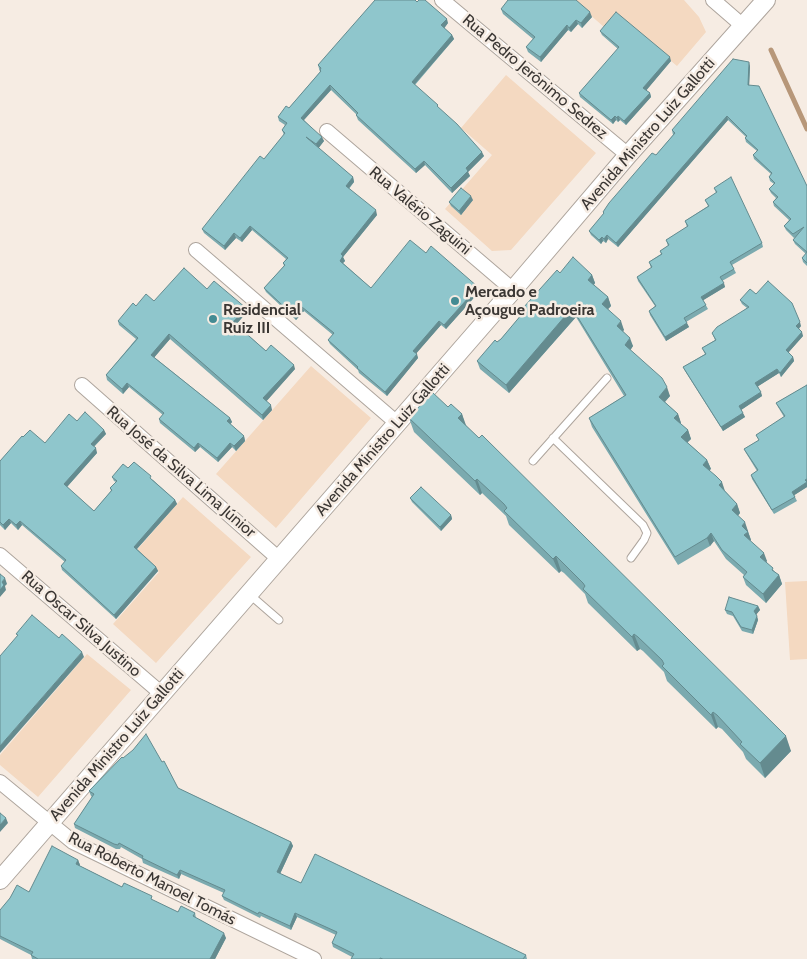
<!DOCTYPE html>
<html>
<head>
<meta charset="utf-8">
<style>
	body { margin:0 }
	canvas { display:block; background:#f6ece3 }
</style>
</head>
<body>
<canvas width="807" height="959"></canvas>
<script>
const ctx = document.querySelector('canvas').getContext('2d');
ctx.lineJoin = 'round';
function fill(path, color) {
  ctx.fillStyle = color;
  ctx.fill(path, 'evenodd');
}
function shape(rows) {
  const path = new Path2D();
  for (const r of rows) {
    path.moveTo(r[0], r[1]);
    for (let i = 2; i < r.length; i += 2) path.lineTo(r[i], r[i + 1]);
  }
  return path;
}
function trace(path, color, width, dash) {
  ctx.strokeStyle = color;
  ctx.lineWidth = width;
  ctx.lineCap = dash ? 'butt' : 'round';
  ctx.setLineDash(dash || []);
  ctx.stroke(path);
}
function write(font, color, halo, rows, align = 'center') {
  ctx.font = font + ' Cabin,sans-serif';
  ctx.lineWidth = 5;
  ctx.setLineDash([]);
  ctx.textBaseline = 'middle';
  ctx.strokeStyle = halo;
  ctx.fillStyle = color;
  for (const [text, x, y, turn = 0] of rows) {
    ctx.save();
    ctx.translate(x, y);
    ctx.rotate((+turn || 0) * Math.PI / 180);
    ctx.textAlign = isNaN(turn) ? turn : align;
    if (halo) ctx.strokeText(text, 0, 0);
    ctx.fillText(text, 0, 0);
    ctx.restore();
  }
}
const green = shape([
	[573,0,684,0,699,17,706,32,677,66,616,15,604,27],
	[506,75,596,153,511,250,492,251,445,209,492,155,461,128],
	[311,366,371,418,276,528,216,474],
	[183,497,251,557,156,663,113,624,159,572,136,551],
	[807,581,807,659,790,660,785,582],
	[87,654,131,690,38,797,0,765,0,755]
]);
const stream = shape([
	[771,50,807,129]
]);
const service = shape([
	[553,438,643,525,647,533,644,540,631,558],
	[533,461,607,378],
	[249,594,279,620]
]);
const minor = shape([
	[442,0,628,155],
	[713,0,743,26],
	[327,131,513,290],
	[196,250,397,423],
	[82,385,279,559],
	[0,555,162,694],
	[0,782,73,842,314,959]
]);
const tertiary = shape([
	[0,880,513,290,628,155,766,0]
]);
const wall = shape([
	[501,9,592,17,582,28,578,24,571,32,568,30,541,62,528,52,526,47,533,39,503,14],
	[448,23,444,28,452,35,454,39,415,85,439,109,484,156,468,172,470,176,452,193,425,165,416,173,358,120,356,115,357,115,331,90,304,120,324,141,318,148,353,177,354,182,349,189,377,215,343,257,345,261,343,263,371,288,426,253,480,291,446,329,441,325,416,353,418,358,387,396,359,373,358,370,330,344,328,340,333,335,304,311,296,320,266,292,264,288,284,266,283,263,286,259,252,230,242,242,236,238,225,250,204,233,202,229,264,159,284,135,282,130,285,125,279,121,278,117,289,108,320,72,318,65],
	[600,31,671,61,646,90,650,93,651,97,626,125,620,120,618,122,616,120,613,124,580,97,579,93,618,49,602,35],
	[750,66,749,85,807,186,807,266,803,262,802,258,806,254,795,244,793,240,795,237,794,238,786,230,784,226,789,220,774,206,773,202,776,198,771,193,769,189,774,184,770,181,769,177,771,174,754,159,753,155,757,151,746,142,745,138,746,137,728,120,618,247,608,239,606,243,603,241,601,244,591,235,589,231,604,214,603,212,656,155,673,135,672,130],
	[714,188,762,243,763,247,732,265,736,273,722,281,725,287,703,300,708,309,686,322,689,327,666,341,650,315,649,311,655,306,638,281,637,277,651,268,649,262,661,254,660,251,668,246,666,240,687,227,685,221,708,206,705,200,716,193],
	[473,200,461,215,451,206,449,202],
	[560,273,592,275,595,283,594,285,608,297,611,306,608,309,624,330,623,331,633,346,630,350,670,396,665,402,678,414,681,423,680,424,688,430,691,439,687,442,707,460,711,469,709,470,725,491,737,504,740,513,738,516,748,531,751,540,750,541,767,561,766,562,775,572,779,575,782,584,766,603,746,585,743,577,744,575,726,559,714,541,710,546,678,565,592,427,589,418,624,396,576,317,509,393,480,369,477,361,501,339,524,312,523,308],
	[207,289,247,312,236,324,266,351,295,369,266,401,272,410,263,420,170,339,154,357,230,418,232,422,230,424,244,436,245,441,236,451,232,447,218,462,200,447,195,452,160,423,159,419,163,415,129,387,123,394,107,380,106,375,136,339,119,325,118,321,136,306],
	[756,294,801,326,799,329,803,336,788,353,793,357,794,361,781,377,779,373,758,386,762,396,741,410,745,417,723,431,685,371,683,367,705,354,702,348,715,340,712,333,747,308,742,304,740,300],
	[807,385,807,487,794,495,797,501,774,514,752,479,751,475,757,471,746,453,744,449,759,440,756,435,784,417,778,407,776,403],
	[462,414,465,425,791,751,765,778,746,759,743,752,722,729,718,727,716,729,667,681,664,672,643,651,640,649,637,651,588,603,585,594,564,573,561,571,559,573,509,525,506,516,482,493,480,495,414,432,409,418],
	[77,421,104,430,106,434,94,447,97,453,67,487,94,511,111,491,110,488,116,482,114,481,112,477,128,468,153,480,175,500,177,504,137,549,156,567,158,571,116,619,62,570,61,566,65,562,22,525,18,530,11,523,5,530,0,525,0,461,23,437,45,443],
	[410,498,451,515,452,519,441,531,412,502],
	[758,606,760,610,756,614,758,620,753,634,742,631,733,616,727,614,725,610],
	[123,758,162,762,178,788,291,842,293,846,280,874,301,883,526,955,527,959,351,959,352,957,333,947,332,943,336,935,297,917,291,930,261,916,260,918,224,900,222,896,224,893,181,874,179,879,143,863,142,859,121,847,120,849,116,849,75,828,74,824,92,797,91,796,89,791],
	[78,860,80,865,80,866,122,887,178,912,195,913,196,918,226,938,215,959,32,959,31,955,0,939,0,910]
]);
const shadedWall = shape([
	[590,12,592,17,582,28,581,23],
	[447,19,448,23,443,30,441,25],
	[576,20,578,24,571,32,569,28],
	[567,25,568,30,541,62,540,57],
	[452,35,454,39,413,86,412,82],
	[670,57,671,61,645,92,643,88],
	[749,62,750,66,749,89,748,85],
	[330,85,331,90,302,122,301,118],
	[650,93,651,97,626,125,624,121],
	[615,116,616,120,613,124,611,120],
	[618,116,620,120,618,122,617,118],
	[727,116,728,120,618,247,616,243],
	[322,137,324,141,318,149,316,144],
	[482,152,484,156,468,172,470,176,452,193,451,188,466,168],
	[424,161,425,165,416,173,415,169],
	[353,177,354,182,347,190,346,186],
	[471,196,473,200,461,215,459,211],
	[376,210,377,215,343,257,345,261,341,265,340,261,341,254],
	[250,226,252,230,242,242,240,238],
	[234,233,236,238,225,250,224,246],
	[607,235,608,239,606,243,604,239],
	[602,237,603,241,601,244,599,240],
	[592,275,595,283,591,288,588,280],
	[724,283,725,287,702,301,701,297],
	[478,287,480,291,446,329,444,325],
	[608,297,611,306,605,312,602,304],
	[302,307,304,311,296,320,294,316],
	[246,308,247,312,235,326,233,322],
	[572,308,576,317,509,393,506,385],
	[439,321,441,325,415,355,413,351],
	[621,321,624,330,620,334,617,326],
	[800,322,801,326,797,330,796,326],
	[687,323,689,327,666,341,665,337],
	[802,332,803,336,787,354,786,350],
	[169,334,170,339,153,359,151,355],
	[630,338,633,346,628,354,625,345],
	[417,354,418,358,387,396,385,392],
	[793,357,794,361,781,377,780,373],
	[294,365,295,369,265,403,263,398],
	[777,369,779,373,757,387,755,383],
	[127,383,129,387,123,394,122,389],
	[667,387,670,396,662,405,659,397],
	[761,392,762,396,741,410,739,406],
	[271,405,272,410,263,420,262,415],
	[743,413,745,417,723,431,721,427],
	[462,414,467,428,458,418],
	[678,414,681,423,678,427,674,418],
	[230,418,232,422,229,426,227,421],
	[104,430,106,434,92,448,91,444],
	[688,430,691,439,684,446,681,437],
	[244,436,245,441,236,451,234,446],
	[198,443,200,447,195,452,194,448],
	[230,443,232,447,218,462,217,458],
	[96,448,97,453,66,488,64,484],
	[707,460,711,469,706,473,703,465],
	[477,479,482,493,480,495,475,481],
	[807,479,807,487,793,496,792,492],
	[722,482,725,491,719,485],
	[175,500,177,504,135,551,134,547],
	[737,504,740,513,735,519,732,510],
	[451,515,452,519,441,531,440,527],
	[9,519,11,523,5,530,3,525],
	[20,521,22,525,18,530,16,525],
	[745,522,748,531,745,535,742,526],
	[748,532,751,540,748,544,744,535],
	[711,533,714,541,710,546,707,538],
	[764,553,767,561,764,565,760,557],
	[556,556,561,571,559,573,553,559],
	[156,567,158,571,116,619,114,615],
	[779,575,782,584,766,603,763,594],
	[5,578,7,584,5,586,6,590,0,597,0,590,2,582],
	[758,606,760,610,756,615,754,611],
	[757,616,758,620,753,634,752,630],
	[634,634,640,649,637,651,632,637],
	[82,652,84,657,0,753,0,746],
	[713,712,718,727,716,729,711,715],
	[786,736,791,751,765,778,760,763],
	[6,818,8,823,0,832,0,825],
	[291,842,293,846,279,876,277,872],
	[78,860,80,865,78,869,76,864],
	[180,870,181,874,179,879,177,875],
	[295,913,297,917,291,930,290,926],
	[224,933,226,938,215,959,210,959]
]);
const building = shape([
	[375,0,415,0,417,2,419,0,425,0,447,19,441,25,452,35,412,82,438,105,437,106,457,124,482,152,466,168,468,171,451,188,424,161,415,169,356,115,358,113,330,85,301,118,322,137,316,144,306,137,353,177,346,186,376,210,341,254,343,256,340,261,371,288,410,240,426,253,431,246,478,287,444,325,439,321,413,351,417,354,385,392,357,368,358,367,328,340,334,333,302,307,294,316,264,288,285,265,283,263,288,258,250,226,240,238,234,233,224,246,202,229,260,156,264,159,285,133,282,130,287,123,278,117,286,106,289,108,321,71,320,70,321,68,318,65,375,0],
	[508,0,576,0,590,12,581,23,576,20,569,28,567,25,540,57,526,47,535,37,501,9,508,0],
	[616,12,670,57,643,88,650,93,624,121,618,116,617,118,615,116,611,120,579,93,619,47,600,31,616,12],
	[733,59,749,62,748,85,759,86,807,186,807,252,793,240,804,227,793,234,784,226,791,219,773,202,778,197,769,189,775,183,769,177,772,173,753,155,758,150,745,138,747,136,727,116,616,243,607,235,604,239,602,237,599,240,589,231,604,213,603,212,609,203,652,153,656,155,675,133,672,130,733,59],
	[731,177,762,243,730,262,734,269,720,277,724,283,701,297,706,305,684,318,687,323,665,337,649,311,656,306,637,277,652,267,649,262,662,254,660,251,669,245,666,240,688,226,685,221,709,206,705,200,717,192,714,188,731,177],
	[461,188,471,196,459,211,449,202,461,188],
	[807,252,807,263,802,258,807,252],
	[573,257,592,275,588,280,608,297,602,304,621,321,617,326,630,338,625,345,662,378,667,387,659,397,678,414,674,418,688,430,681,437,707,460,703,465,716,476,722,482,719,485,737,504,732,510,745,522,742,526,748,532,744,535,764,553,760,557,773,568,772,570,779,575,763,594,743,577,747,572,722,550,711,533,707,538,675,557,589,418,626,395,572,308,506,385,477,361,495,340,497,342,501,339,522,314,525,310,523,308,557,270,560,273,573,257],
	[184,268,207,289,214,281,246,308,233,322,266,351,271,345,294,365,263,398,271,405,262,415,169,334,151,355,230,418,227,421,244,436,234,446,230,443,217,458,198,443,194,448,159,419,164,413,127,383,122,389,106,375,138,338,118,321,133,303,136,306,146,294,154,301,184,268],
	[768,281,792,303,800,322,796,326,802,332,786,350,793,357,780,373,777,369,755,383,761,392,739,406,743,413,721,427,683,367,706,354,702,348,716,340,712,333,717,327,749,307,740,300,750,289,756,294,768,281],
	[807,385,807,479,805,480,807,482,792,492,795,497,772,510,751,475,758,470,744,449,759,440,756,435,785,416,776,403,807,385],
	[432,392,448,407,451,404,462,414,458,418,479,438,482,435,786,736,760,763,740,744,742,742,717,715,713,712,711,715,662,666,664,664,662,660,638,637,634,634,632,637,583,589,585,586,583,583,556,556,553,559,504,511,507,508,504,504,477,479,475,481,409,418,432,392],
	[85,412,104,430,91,444,96,448,64,484,94,511,112,490,110,488,117,481,112,477,123,464,128,468,134,462,151,476,150,478,175,500,134,547,156,567,114,615,61,566,66,560,20,521,16,525,9,519,3,525,0,522,0,461,22,436,23,437,30,430,45,443,69,414,77,421,85,412],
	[421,487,451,515,440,527,410,498,421,487],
	[0,574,5,578,2,582,4,585,0,590,0,574],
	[729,597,758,606,754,611,757,616,752,630,741,627,732,612,725,610,729,597],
	[32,615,59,638,62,634,82,652,0,746,0,656,18,635,16,634,32,615],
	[146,734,162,762,164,761,178,788,291,842,277,872,301,883,315,854,526,955,523,959,383,959,380,958,380,959,351,959,354,954,332,943,337,932,295,913,290,926,259,912,258,914,222,896,225,890,180,870,177,875,142,858,143,856,119,843,118,845,114,844,74,824,94,794,89,791,122,757,123,758,133,750,146,734],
	[0,813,6,818,0,825,0,813],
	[52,846,78,860,76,864,122,887,124,883,152,896,151,899,178,912,181,906,195,913,193,916,224,933,210,959,38,959,31,955,33,952,0,936,0,910,10,898,17,885,29,892,52,846]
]);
const markers = [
	[455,301,5,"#448b93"],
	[213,319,5,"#448b93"]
];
const streetNames = [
	["Rua Pedro Jerônimo Sedrez",535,77,40],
	["Avenida Ministro Luiz Gallotti",648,134,-49],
	["Rua Valério Zaguini",420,211,40],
	["Avenida Ministro Luiz Gallotti",383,440,-49],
	["Rua José da Silva Lima Júnior",181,472,41],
	["Rua Oscar Silva Justino",81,624,41],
	["Avenida Ministro Luiz Gallotti",117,745,-49],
	["Rua Roberto Manoel Tomás",152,879,27]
];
const poiNames = [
	["Mercado e",465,292],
	["Açougue Padroeira",465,310],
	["Residencial",223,310],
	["Ruiz III",223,328]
];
fill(green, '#f4d9c1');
trace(stream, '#b79779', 5);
trace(service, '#aea59d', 9);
trace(minor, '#aea59d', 16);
trace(tertiary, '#aea59d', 20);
trace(service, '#fff', 7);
trace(minor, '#fff', 14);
trace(tertiary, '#fff', 18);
fill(wall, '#7baaaf');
fill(shadedWall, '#648b8f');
fill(building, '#8fc6cc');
trace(building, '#648b8f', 1);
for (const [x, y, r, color] of markers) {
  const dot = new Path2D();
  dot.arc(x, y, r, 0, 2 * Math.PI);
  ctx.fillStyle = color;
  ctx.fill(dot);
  trace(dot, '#f6ece3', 2);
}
write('16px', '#3a3633', '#f6ece3', streetNames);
write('bold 16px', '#3a3633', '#f6ece3', poiNames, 'left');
</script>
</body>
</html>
